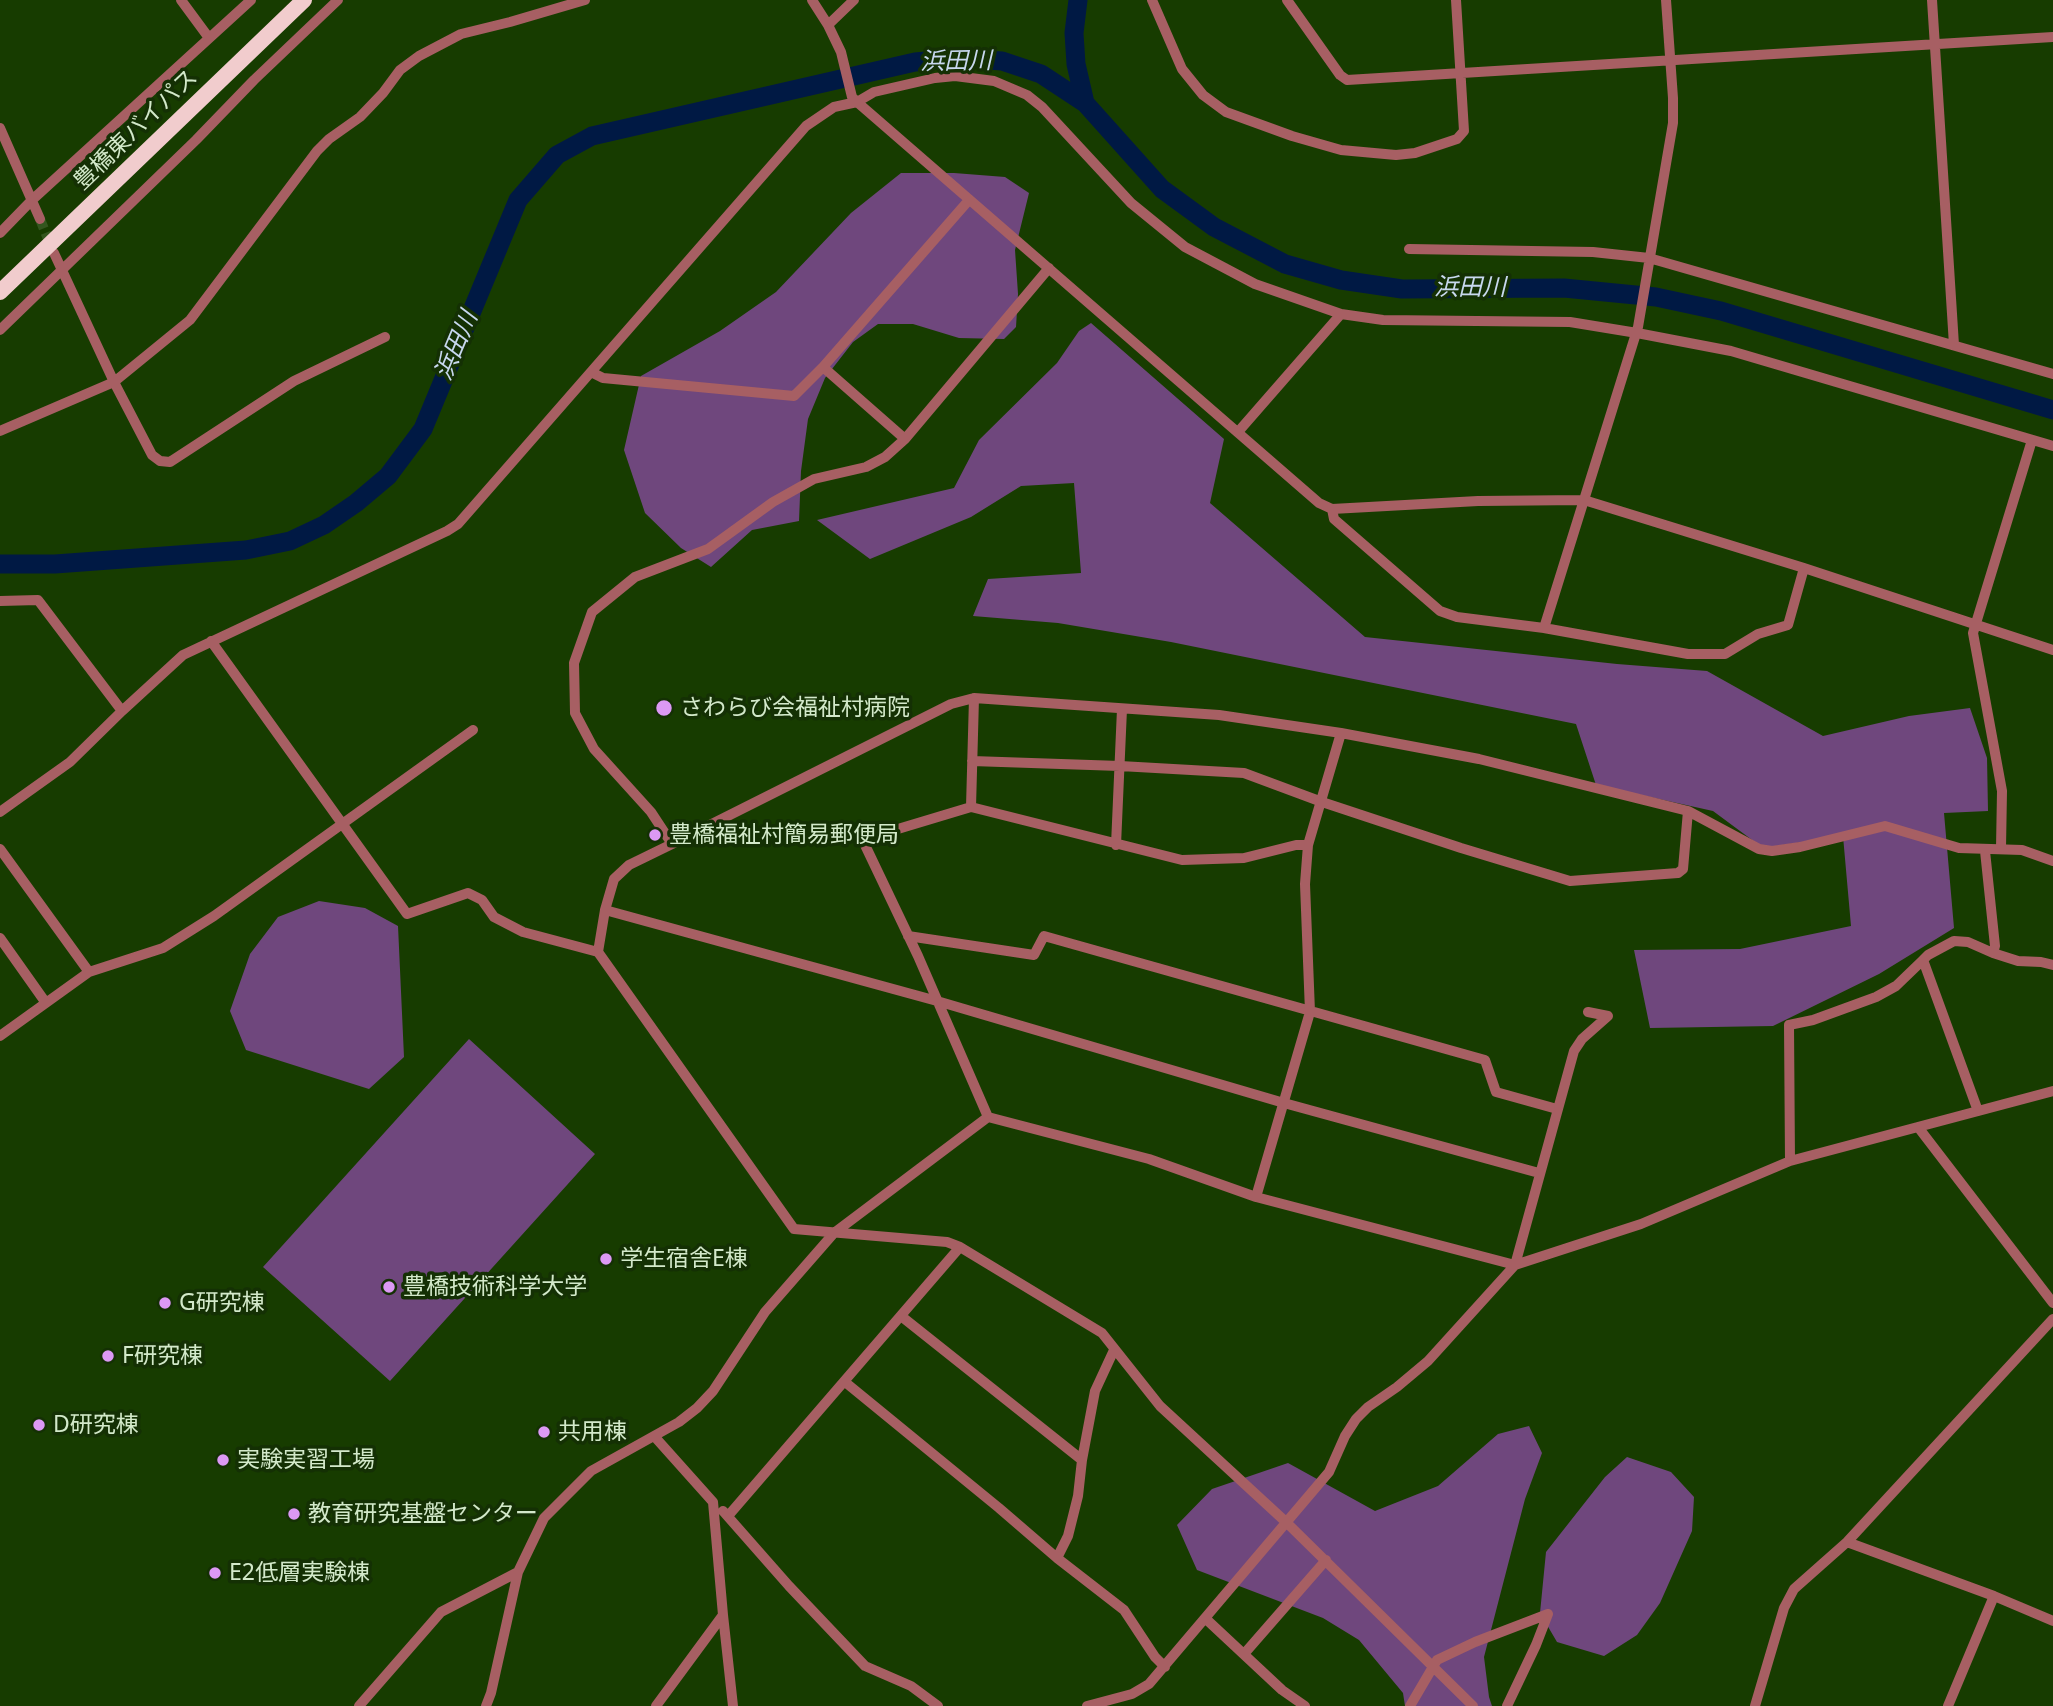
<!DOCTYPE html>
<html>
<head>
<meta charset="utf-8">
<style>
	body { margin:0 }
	canvas { display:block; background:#173c00 }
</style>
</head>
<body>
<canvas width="2053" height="1706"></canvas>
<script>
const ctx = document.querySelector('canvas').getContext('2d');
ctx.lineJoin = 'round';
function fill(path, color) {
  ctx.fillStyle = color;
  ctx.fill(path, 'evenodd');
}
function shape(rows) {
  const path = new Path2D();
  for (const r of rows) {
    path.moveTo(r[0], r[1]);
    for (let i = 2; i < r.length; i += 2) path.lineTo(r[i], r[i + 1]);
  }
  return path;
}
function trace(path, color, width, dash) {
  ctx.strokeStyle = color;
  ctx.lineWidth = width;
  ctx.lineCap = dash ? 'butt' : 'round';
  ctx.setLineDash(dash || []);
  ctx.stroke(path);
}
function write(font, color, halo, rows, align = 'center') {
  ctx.font = font + ' "Noto Sans","Noto Sans JP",sans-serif';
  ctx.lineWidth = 7;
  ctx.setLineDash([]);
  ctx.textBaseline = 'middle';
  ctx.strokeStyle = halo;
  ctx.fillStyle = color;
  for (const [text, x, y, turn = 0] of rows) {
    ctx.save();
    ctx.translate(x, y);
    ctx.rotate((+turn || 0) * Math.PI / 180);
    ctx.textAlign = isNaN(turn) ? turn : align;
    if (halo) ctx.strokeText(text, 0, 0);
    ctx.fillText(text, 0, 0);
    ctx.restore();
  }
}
const green = shape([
	[901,173,954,173,1005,177,1029,193,1015,250,1018,294,1016,327,1004,339,959,338,913,324,878,324,853,342,825,378,808,419,801,471,799,521,752,530,711,567,681,548,645,513,624,450,641,376,720,331,776,292,851,213],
	[1091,323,1224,439,1210,503,1365,637,1617,664,1707,671,1823,736,1909,716,1970,708,1987,758,1988,811,1944,813,1954,928,1879,974,1773,1026,1650,1028,1634,950,1740,949,1851,926,1843,836,1763,848,1713,811,1596,785,1576,724,1171,642,1058,623,973,616,988,579,1081,573,1074,483,1021,486,971,517,870,559,817,520,954,488,979,440,1057,363,1079,331],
	[319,901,365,908,398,926,404,1057,369,1089,246,1050,230,1011,250,954,278,917],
	[469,1039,595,1154,390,1381,263,1267],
	[1529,1426,1542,1453,1525,1499,1484,1657,1489,1697,1492,1706,1405,1706,1403,1693,1359,1640,1323,1618,1197,1570,1177,1525,1212,1489,1288,1463,1375,1511,1438,1486,1498,1434],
	[1627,1457,1671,1472,1694,1497,1692,1531,1660,1603,1637,1635,1604,1656,1557,1642,1540,1613,1546,1552,1605,1477]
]);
const river = shape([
	[1078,0,1074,33,1076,64,1085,103],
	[0,564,55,564,246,550,290,541,324,525,356,503,388,476,423,429,518,200,557,155,592,136,915,62,959,58,1002,61,1041,74,1085,103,1162,189,1214,227,1285,264,1341,280,1402,289,1564,288,1656,297,1721,311,2053,410]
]);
const minorTunnel = shape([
	[40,219,52,249]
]);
const minor = shape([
	[181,0,209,38],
	[812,0,828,25,841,52,852,97,857,102,1319,503,1332,509,1478,501,1584,500,1804,568,2053,650],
	[1152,0,1182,69,1203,95,1226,112,1292,136,1341,150,1396,155,1415,153,1457,139,1464,131,1456,0],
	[1287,0,1340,75,1347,80,2053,37],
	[1932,0,1954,345],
	[828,25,854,0],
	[0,128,40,219],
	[0,233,32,200,251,0],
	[1409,249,1593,252,1649,258,2053,374],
	[54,253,114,382,152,455,160,461,170,462,294,381,385,337],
	[1049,268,905,439,885,457,866,467,814,479,773,502,708,549,635,577,592,612,574,663,575,713,594,749,651,812,672,844,629,865,614,879,605,910,598,952,794,1229,947,1242,960,1247,1102,1333,1160,1406,1287,1523,1473,1706],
	[0,330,196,140,254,80,338,0],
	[823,367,905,439],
	[591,372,603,378,794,396,823,367,969,200],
	[0,431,114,382,190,320,317,151,329,139,360,117,383,93,400,70,419,56,461,34,510,22,585,0],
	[1238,432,1341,314],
	[1332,509,1334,519,1440,611,1457,617,1544,628,1688,654,1725,654,1758,634,1788,625,1804,568],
	[0,601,38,600,122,711],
	[1544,628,1638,327,1673,123,1673,98,1666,0],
	[211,641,407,914,468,893,482,900,494,917,523,932,598,952],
	[972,761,1120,766,1244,773,1322,802,1461,848,1570,881,1678,873,1683,869,1688,811],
	[971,807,974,698],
	[0,812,70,762,122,711,183,655,447,531,458,524,806,126,834,107,857,102,874,92,935,78,955,76,994,81,1027,95,1042,107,1131,203,1185,247,1255,284,1341,314,1383,320,1570,322,1637,333,1731,351,2053,446],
	[672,844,951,704,974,698,1219,715,1341,733,1479,759,1688,811,1759,849,1772,851,1800,847,1885,826,1959,848,2022,850,2053,861],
	[1116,845,1122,709],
	[2001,848,2002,791,1973,633,2032,440],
	[0,849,89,972],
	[1985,851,1995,946,1993,953],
	[605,910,937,1001,1284,1103,1539,1173],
	[908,936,1034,955,1044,936,1485,1060,1496,1092,1557,1109],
	[0,938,46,1003],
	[0,1036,89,972,163,948,214,916,473,730],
	[1978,1111,1923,960,1928,955,1954,941,1968,942,1993,953,2018,961,2041,962,2053,965],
	[988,1117,918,956,865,845,868,838,971,807,1182,860,1244,858,1296,845,1308,845],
	[1918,1127,2053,1303],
	[1790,1161,1789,1025,1813,1020,1876,997,1896,986,1923,960],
	[1256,1197,1310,1012,1305,884,1308,845,1341,733],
	[901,1316,1082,1460],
	[845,1382,999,1508,1057,1558,1124,1610,1155,1657,1165,1667],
	[654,1436,713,1502,723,1615,656,1706],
	[723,1511,789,1586,865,1666,911,1686,938,1706],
	[728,1516,960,1247],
	[1847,1542,1994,1596,2053,1621],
	[1057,1558,1068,1536,1078,1496,1082,1460,1095,1391,1114,1350],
	[723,1615,733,1706],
	[1206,1619,1282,1690,1305,1706],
	[1244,1654,1326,1560],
	[359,1706,441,1612,518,1572,544,1518,591,1471,679,1422,697,1408,713,1391,765,1312,834,1233,988,1117,1149,1159,1256,1197,1515,1265,1574,1051,1582,1039,1608,1016,1588,1012],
	[486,1706,491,1693,518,1572],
	[1087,1706,1132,1694,1149,1684,1329,1472,1345,1436,1356,1419,1368,1407,1397,1387,1428,1361,1515,1265,1641,1224,1790,1161,2053,1091],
	[1410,1706,1437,1660,1475,1642,1548,1614],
	[1507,1706,1536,1645,1548,1614],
	[1755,1706,1784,1608,1794,1589,1847,1542,2053,1319],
	[1948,1706,1994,1596]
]);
const highway = shape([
	[0,292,304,0]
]);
const markers = [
	[664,708,9,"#dc99f4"],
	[655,835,7,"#dc99f4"],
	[606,1259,7,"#dc99f4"],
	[389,1287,7,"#dc99f4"],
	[165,1303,7,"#dc99f4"],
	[108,1356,7,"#dc99f4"],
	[39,1425,7,"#dc99f4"],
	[544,1432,7,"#dc99f4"],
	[223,1460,7,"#dc99f4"],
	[294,1514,7,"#dc99f4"],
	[215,1573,7,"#dc99f4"]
];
const streetNames = [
	["豊橋東バイパス",136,130,-44]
];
const poiNames = [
	["さわらび会福祉村病院",680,708],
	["豊橋福祉村簡易郵便局",669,835],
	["学生宿舎E棟",620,1259],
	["豊橋技術科学大学",403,1287],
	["G研究棟",179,1303],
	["F研究棟",122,1356],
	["D研究棟",53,1425],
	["共用棟",558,1432],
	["実験実習工場",237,1460],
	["教育研究基盤センター",308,1514],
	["E2低層実験棟",229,1573]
];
const waterNames = [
	["浜田川",956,62,-1],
	["浜田川",1470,288],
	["浜田川",457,346,-67]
];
fill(green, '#6f477d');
trace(river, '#001944', 19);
trace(minorTunnel, '#33561e', 10, [10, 5]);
trace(minor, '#a75f63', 10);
trace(highway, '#f1cccd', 16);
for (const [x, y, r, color] of markers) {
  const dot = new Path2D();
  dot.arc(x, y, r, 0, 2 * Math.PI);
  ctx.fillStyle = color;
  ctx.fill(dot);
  trace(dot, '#143004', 2.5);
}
write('23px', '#d3e9ca', '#143004', streetNames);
write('23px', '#d3e9ca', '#143004', poiNames, 'left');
write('italic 24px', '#c8d8ef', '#143004', waterNames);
</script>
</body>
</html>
